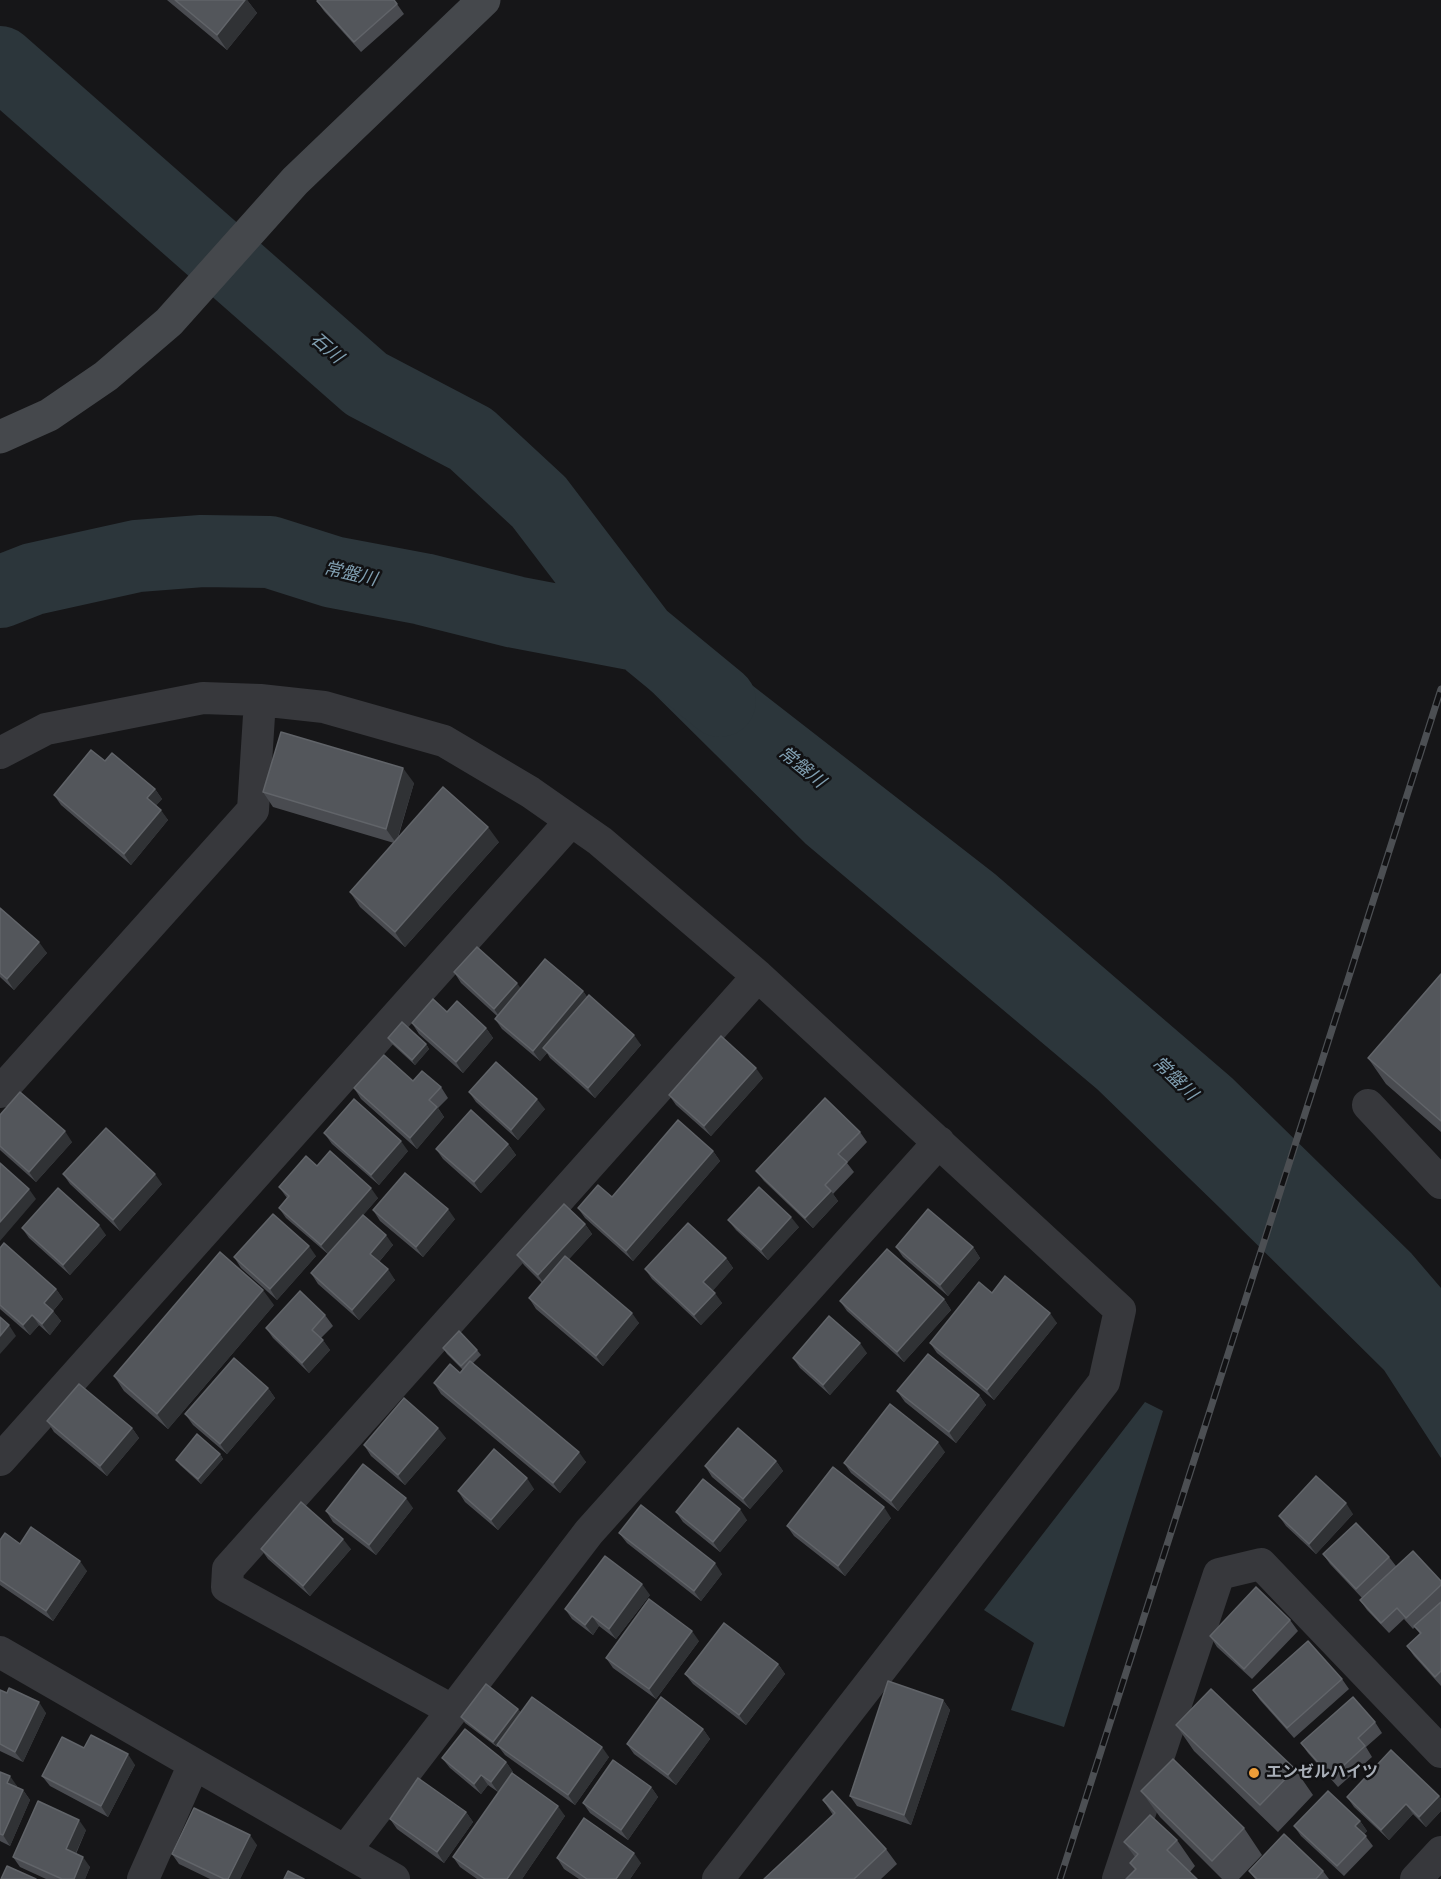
<!DOCTYPE html>
<html>
<head>
<meta charset="utf-8">
<style>
	body { margin:0 }
	canvas { display:block; background:#161618 }
</style>
</head>
<body>
<canvas width="1441" height="1879"></canvas>
<script>
const ctx = document.querySelector('canvas').getContext('2d');
ctx.lineJoin = 'round';
function fill(path, color) {
  ctx.fillStyle = color;
  ctx.fill(path, 'evenodd');
}
function shape(rows) {
  const path = new Path2D();
  for (const r of rows) {
    path.moveTo(r[0], r[1]);
    for (let i = 2; i < r.length; i += 2) path.lineTo(r[i], r[i + 1]);
  }
  return path;
}
function trace(path, color, width, dash) {
  ctx.strokeStyle = color;
  ctx.lineWidth = width;
  ctx.lineCap = dash ? 'butt' : 'round';
  ctx.setLineDash(dash || []);
  ctx.stroke(path);
}
function write(font, color, halo, rows, align = 'center') {
  ctx.font = font + ' "Titillium Web","Noto Sans JP",sans-serif';
  ctx.lineWidth = 5;
  ctx.setLineDash([]);
  ctx.textBaseline = 'middle';
  ctx.strokeStyle = halo;
  ctx.fillStyle = color;
  for (const [text, x, y, turn = 0] of rows) {
    ctx.save();
    ctx.translate(x, y);
    ctx.rotate((+turn || 0) * Math.PI / 180);
    ctx.textAlign = isNaN(turn) ? turn : align;
    if (halo) ctx.strokeText(text, 0, 0);
    ctx.fillText(text, 0, 0);
    ctx.restore();
  }
}
const water = shape([
	[663,616,995,874,1232,1078,1411,1253,1441,1288,1441,1458,1384,1370,1220,1208,1097,1089,806,844,624,664],
	[1145,1402,1163,1411,1064,1727,1011,1710,1034,1643,984,1610]
]);
const river = shape([
	[0,62,366,384,471,439,539,502,641,636],
	[0,592,33,579,137,556,202,551,270,552,333,572,423,589,515,612,641,636,720,701]
]);
const street = shape([
	[0,753,46,729,203,698,260,700,324,707,444,741,530,792,600,841,758,976,1120,1310,1104,1382,718,1879],
	[0,1092,253,810,260,700],
	[1368,1105,1441,1183],
	[0,1460,571,821],
	[0,1652,394,1879],
	[452,1710,227,1587,228,1569,758,976],
	[345,1851,589,1532,939,1142],
	[143,1879,194,1764],
	[1118,1879,1219,1574,1261,1564,1441,1752],
	[1416,1879,1441,1852]
]);
const secondary = shape([
	[0,437,49,415,106,376,169,322,295,181,484,0]
]);
const rail = shape([
	[1060,1879,1441,689]
]);
const wall = shape([
	[167,0,247,0,257,13,227,50],
	[317,1,397,4,404,14,361,52,324,11],
	[414,783,398,838,499,842,405,947,360,907,350,892,394,843,273,807,263,792],
	[155,789,162,799,156,805,168,820,131,865,61,805,54,795],
	[0,908,47,953,14,990,0,977],
	[454,972,521,988,583,991,587,997,641,1045,595,1098,550,1058,547,1053,540,1061,502,1029,495,1019,497,1016,461,983],
	[1441,974,1441,1132,1386,1084,1368,1058],
	[447,1012,486,1028,493,1038,463,1073,419,1034,412,1023],
	[388,1038,426,1044,429,1049,415,1065,391,1043],
	[763,1078,711,1136,676,1105,669,1095],
	[413,1081,441,1087,448,1098,438,1108,444,1117,417,1149,361,1099,354,1088],
	[469,1092,545,1109,518,1140,476,1102],
	[0,1115,72,1142,36,1182,0,1150],
	[860,1132,867,1142,847,1163,854,1172,833,1194,838,1201,813,1228,764,1181,756,1171],
	[324,1133,408,1151,379,1185,332,1144],
	[508,1144,516,1155,481,1193,443,1159,436,1149],
	[713,1151,720,1161,633,1261,585,1218,578,1208,612,1197],
	[317,1166,378,1198,363,1215,393,1245,379,1262,395,1280,359,1320,318,1284,311,1273,328,1254,286,1218,279,1208,287,1198,279,1187],
	[63,1174,162,1184,120,1231,70,1184],
	[373,1210,455,1219,423,1257,380,1221],
	[728,1220,799,1227,768,1260,736,1230],
	[585,1224,592,1234,569,1259,639,1323,603,1366,536,1309,529,1298,542,1283,524,1265,517,1255],
	[22,1228,106,1235,70,1275,29,1238],
	[896,1247,973,1247,980,1258,948,1296,903,1257],
	[0,1248,56,1289,63,1299,53,1311,61,1321,50,1335,39,1325,30,1335,0,1309],
	[316,1256,277,1300,241,1268,234,1257],
	[726,1258,733,1268,712,1291,722,1303,701,1325,652,1279,645,1269],
	[992,1293,1057,1323,994,1400,937,1353,930,1343],
	[944,1299,951,1310,904,1362,847,1311,840,1301],
	[274,1305,168,1429,124,1391,114,1376],
	[325,1315,333,1326,321,1338,330,1350,309,1373,273,1338,266,1328],
	[443,1348,477,1350,481,1355,473,1363,586,1462,560,1493,441,1394,434,1383,460,1373,463,1370,447,1354],
	[867,1353,830,1395,800,1368,793,1358],
	[268,1388,275,1398,227,1454,193,1425,185,1414],
	[897,1391,979,1395,986,1405,956,1443,905,1402],
	[47,1421,132,1428,139,1438,107,1476,54,1432],
	[446,1438,405,1485,371,1456,364,1445],
	[945,1452,898,1511,851,1473,844,1463],
	[220,1454,223,1459,201,1484,180,1465,176,1460],
	[776,1461,783,1471,750,1509,712,1477,705,1466],
	[534,1489,498,1530,465,1502,458,1491],
	[413,1508,376,1555,333,1522,326,1511],
	[676,1512,747,1520,720,1552,683,1522],
	[1353,1514,1316,1554,1286,1526,1279,1516],
	[891,1518,845,1576,794,1536,787,1526],
	[619,1533,722,1574,701,1601,627,1543],
	[0,1540,20,1544,87,1571,53,1621,0,1585],
	[261,1549,351,1549,310,1596,268,1559],
	[1323,1554,1389,1557,1396,1566,1441,1581,1441,1686,1414,1656,1407,1646,1420,1634,1415,1627,1413,1629,1404,1619,1389,1633,1367,1610,1360,1600,1362,1598,1330,1564],
	[650,1595,616,1639,599,1626,593,1635,572,1619,565,1609],
	[1290,1620,1298,1631,1252,1679,1217,1647,1210,1636],
	[699,1641,656,1699,613,1668,606,1658],
	[778,1664,785,1674,746,1725,693,1684,685,1674],
	[1342,1679,1349,1689,1294,1738,1260,1700,1253,1690],
	[0,1690,46,1713,23,1762,0,1751],
	[943,1700,950,1710,911,1825,857,1806,850,1796],
	[518,1709,520,1712,609,1757,575,1805,505,1755,498,1746,497,1747,465,1723,461,1717],
	[1375,1722,1382,1733,1366,1747,1372,1757,1338,1787,1308,1753,1301,1743],
	[1176,1725,1295,1769,1313,1795,1278,1832,1194,1751],
	[703,1729,710,1739,676,1785,634,1754,627,1744],
	[84,1748,135,1765,108,1817,50,1786,42,1776],
	[442,1758,506,1762,513,1772,512,1773,565,1816,522,1879,477,1879,460,1867,453,1857,504,1784,498,1792,488,1785,481,1794,450,1768],
	[0,1772,17,1786,16,1787,23,1790,30,1800,10,1846,0,1841],
	[651,1787,658,1797,628,1840,590,1813,583,1803],
	[1141,1791,1244,1828,1262,1855,1239,1879,1222,1879,1160,1817],
	[1439,1796,1441,1799,1441,1811,1426,1827,1413,1814,1389,1840,1354,1807,1347,1797],
	[823,1800,886,1849,897,1864,881,1879,764,1879,833,1815],
	[466,1812,473,1822,444,1863,397,1829,390,1819],
	[1360,1821,1367,1831,1364,1834,1373,1846,1344,1876,1301,1836,1294,1826],
	[86,1830,76,1854,90,1867,85,1879,46,1879,20,1867,13,1857],
	[1177,1840,1195,1866,1190,1872,1135,1870,1130,1863,1135,1857,1124,1842],
	[257,1845,240,1879,210,1879,179,1864,172,1854],
	[557,1858,641,1863,630,1879,579,1879,564,1869],
	[1249,1871,1323,1871,1329,1879,1255,1879]
]);
const shadedWall = shape([
	[245,0,247,0,257,13,227,50,217,35],
	[403,768,414,783,396,843,386,829],
	[155,789,162,799,154,808,147,798],
	[161,810,168,820,131,865,124,854],
	[488,827,499,842,405,947,395,932],
	[39,942,47,953,14,990,7,979],
	[517,983,524,993,501,1019,494,1009],
	[583,991,590,1001,543,1048,547,1053,540,1061,533,1051],
	[486,1028,493,1038,463,1073,456,1062],
	[634,1035,641,1045,595,1098,588,1088],
	[426,1044,429,1049,415,1065,412,1060],
	[756,1068,763,1078,711,1136,704,1126],
	[537,1099,545,1109,518,1140,511,1130],
	[437,1107,444,1117,417,1149,410,1138],
	[65,1131,72,1142,36,1182,29,1172],
	[401,1141,408,1151,379,1185,371,1175],
	[508,1144,516,1155,481,1193,474,1182],
	[713,1151,720,1161,633,1261,626,1251],
	[155,1174,162,1184,120,1231,113,1220],
	[371,1188,378,1198,329,1255,321,1245],
	[29,1189,36,1199,0,1241,0,1222],
	[831,1191,838,1201,813,1228,805,1218],
	[448,1209,455,1219,423,1257,416,1247],
	[791,1217,799,1227,768,1260,761,1250],
	[585,1224,592,1234,545,1285,538,1275],
	[99,1225,106,1235,70,1275,63,1265],
	[386,1235,393,1245,377,1264,370,1254],
	[309,1246,316,1256,277,1300,270,1289],
	[973,1247,980,1258,948,1296,940,1285],
	[726,1258,733,1268,711,1293,703,1282],
	[388,1269,395,1280,359,1320,352,1310],
	[56,1289,63,1299,51,1313,44,1303],
	[263,1290,274,1305,168,1429,157,1414],
	[715,1293,722,1303,701,1325,694,1315],
	[944,1299,951,1310,904,1362,897,1352],
	[53,1311,61,1321,50,1335,42,1324],
	[632,1313,639,1323,603,1366,596,1356],
	[1050,1313,1057,1323,994,1400,987,1390],
	[32,1315,39,1325,30,1335,23,1325],
	[9,1325,16,1336,0,1354,0,1336],
	[323,1340,330,1350,309,1373,302,1363],
	[860,1343,867,1353,830,1395,823,1385],
	[268,1388,275,1398,227,1454,220,1444],
	[979,1395,986,1405,956,1443,949,1432],
	[132,1428,139,1438,107,1476,100,1466],
	[438,1428,446,1438,405,1485,398,1475],
	[938,1442,945,1452,898,1511,891,1501],
	[579,1452,586,1462,560,1493,553,1483],
	[220,1454,223,1459,201,1484,198,1479],
	[776,1461,783,1471,750,1509,743,1499],
	[527,1478,534,1489,498,1530,491,1520],
	[406,1498,413,1508,376,1555,369,1545],
	[1346,1503,1353,1514,1316,1554,1309,1544],
	[884,1507,891,1518,845,1576,838,1566],
	[740,1509,747,1520,720,1552,713,1542],
	[343,1539,351,1549,310,1596,303,1586],
	[80,1561,87,1571,53,1621,46,1611],
	[715,1563,722,1574,701,1601,694,1591],
	[642,1584,650,1595,616,1639,609,1629],
	[592,1616,599,1626,593,1635,585,1625],
	[692,1631,699,1641,656,1699,649,1689],
	[778,1664,785,1674,746,1725,739,1715],
	[943,1700,950,1710,911,1825,904,1815],
	[39,1702,46,1713,23,1762,15,1752],
	[518,1709,522,1714,497,1747,493,1742],
	[703,1729,710,1739,676,1785,668,1775],
	[602,1747,609,1757,575,1805,568,1795],
	[128,1754,135,1765,108,1817,101,1806],
	[506,1762,513,1772,498,1792,491,1782],
	[481,1775,488,1785,481,1794,474,1784],
	[10,1776,17,1786,14,1793,7,1783],
	[651,1787,658,1797,628,1840,621,1830],
	[23,1790,30,1800,10,1846,3,1835],
	[1439,1796,1441,1799,1441,1811,1426,1827,1419,1817],
	[1406,1804,1413,1814,1389,1840,1381,1830],
	[558,1806,565,1816,522,1879,507,1879],
	[466,1812,473,1822,444,1863,437,1852],
	[79,1820,86,1830,73,1859,66,1849],
	[1360,1821,1367,1831,1362,1836,1355,1826],
	[250,1835,257,1845,240,1879,228,1879],
	[634,1853,641,1863,630,1879,616,1879],
	[83,1857,90,1867,85,1879,74,1879]
]);
const building = shape([
	[175,0,245,0,217,35,175,0],
	[318,0,394,0,397,4,354,42,317,1,318,0],
	[281,732,403,768,386,829,263,792,281,732],
	[91,750,105,761,112,753,155,789,147,798,161,810,124,854,54,795,91,750],
	[443,787,488,827,395,932,350,892,443,787],
	[0,908,39,942,7,979,0,973,0,908],
	[477,947,517,983,494,1009,454,972,477,947],
	[545,959,583,991,533,1051,495,1019,545,959],
	[1441,974,1441,1121,1368,1058,1441,974],
	[589,995,634,1035,588,1088,543,1048,589,995],
	[433,999,447,1012,457,1001,486,1028,456,1062,412,1023,433,999],
	[402,1022,426,1044,412,1060,388,1038,402,1022],
	[721,1036,756,1068,704,1126,669,1095,721,1036],
	[384,1055,413,1081,422,1071,441,1087,429,1100,437,1107,410,1138,354,1088,384,1055],
	[496,1062,537,1099,511,1130,469,1092,496,1062],
	[20,1092,65,1131,29,1172,0,1146,0,1115,20,1092],
	[825,1098,860,1132,838,1154,847,1162,825,1185,831,1191,805,1218,756,1171,825,1098],
	[354,1099,401,1141,371,1175,324,1133,354,1099],
	[471,1110,508,1144,474,1182,436,1149,471,1110],
	[678,1120,713,1151,626,1251,578,1208,598,1185,612,1197,678,1120],
	[106,1128,155,1174,113,1220,63,1174,106,1128],
	[330,1151,371,1188,321,1245,279,1208,289,1196,279,1187,306,1156,317,1166,330,1151],
	[0,1163,29,1189,0,1222,0,1163],
	[405,1173,448,1209,416,1247,373,1210,405,1173],
	[759,1187,791,1217,761,1250,728,1220,759,1187],
	[58,1188,99,1225,63,1265,22,1228,58,1188],
	[564,1204,585,1224,538,1275,517,1255,564,1204],
	[928,1209,973,1247,940,1285,896,1247,928,1209],
	[273,1214,309,1246,270,1289,234,1257,273,1214],
	[363,1215,386,1235,370,1254,388,1269,352,1310,311,1273,363,1215],
	[688,1223,726,1258,703,1282,715,1293,694,1315,645,1269,688,1223],
	[4,1243,56,1289,44,1303,53,1311,42,1324,32,1315,23,1325,0,1305,0,1248,4,1243],
	[887,1249,944,1299,897,1352,840,1301,887,1249],
	[220,1252,263,1290,157,1414,114,1376,220,1252],
	[565,1256,632,1313,596,1356,529,1298,565,1256],
	[1005,1276,1050,1313,987,1390,930,1343,979,1282,992,1293,1005,1276],
	[300,1291,325,1315,312,1330,323,1340,302,1363,266,1328,300,1291],
	[829,1316,860,1343,823,1385,793,1358,829,1316],
	[0,1317,9,1325,0,1336,0,1317],
	[459,1331,477,1350,461,1366,443,1348,459,1331],
	[928,1354,979,1395,949,1432,897,1391,928,1354],
	[234,1358,268,1388,220,1444,185,1414,234,1358],
	[470,1361,579,1452,553,1483,434,1383,450,1364,460,1373,470,1361],
	[79,1384,132,1428,100,1466,47,1421,79,1384],
	[404,1398,438,1428,398,1475,364,1445,404,1398],
	[890,1404,938,1442,891,1501,844,1463,890,1404],
	[738,1428,776,1461,743,1499,705,1466,738,1428],
	[197,1434,220,1454,198,1479,176,1460,197,1434],
	[494,1449,527,1478,491,1520,458,1491,494,1449],
	[363,1464,406,1498,369,1545,326,1511,363,1464],
	[833,1467,884,1507,838,1566,787,1526,833,1467],
	[1316,1476,1346,1503,1309,1544,1279,1516,1316,1476],
	[703,1479,740,1509,713,1542,676,1512,703,1479],
	[301,1502,343,1539,303,1586,261,1549,301,1502],
	[641,1505,715,1563,694,1591,619,1533,641,1505],
	[1356,1523,1389,1557,1356,1589,1323,1554,1356,1523],
	[31,1527,80,1561,46,1611,0,1580,0,1540,5,1533,20,1544,31,1527],
	[1413,1551,1441,1581,1441,1585,1406,1618,1397,1608,1381,1623,1360,1600,1413,1551],
	[605,1556,642,1584,609,1629,592,1616,585,1625,565,1609,605,1556],
	[1256,1587,1290,1620,1244,1669,1210,1636,1256,1587],
	[649,1599,692,1631,649,1689,606,1658,649,1599],
	[1441,1602,1441,1671,1435,1677,1407,1646,1421,1633,1414,1626,1441,1602],
	[724,1623,778,1664,739,1715,685,1674,724,1623],
	[1308,1641,1342,1679,1287,1728,1253,1690,1308,1641],
	[888,1681,943,1700,904,1815,850,1796,888,1681],
	[486,1684,518,1709,493,1742,461,1717,486,1684],
	[9,1688,39,1702,15,1752,0,1744,0,1690,7,1693,9,1688],
	[1211,1689,1295,1769,1260,1805,1176,1725,1211,1689],
	[532,1697,602,1747,568,1795,497,1745,532,1697],
	[661,1697,703,1729,668,1775,627,1744,661,1697],
	[1353,1697,1375,1722,1358,1738,1365,1746,1331,1777,1301,1743,1353,1697],
	[465,1729,506,1762,491,1782,481,1775,474,1784,442,1758,465,1729],
	[91,1735,128,1754,101,1806,42,1776,62,1737,84,1748,91,1735],
	[1391,1750,1439,1796,1419,1817,1406,1804,1381,1830,1347,1797,1391,1750],
	[1173,1759,1244,1828,1212,1861,1141,1791,1173,1759],
	[613,1760,651,1787,621,1830,583,1803,613,1760],
	[0,1772,10,1776,7,1783,23,1790,3,1835,0,1834,0,1772],
	[512,1773,558,1806,507,1879,485,1879,453,1857,512,1773],
	[418,1778,466,1812,437,1852,390,1819,418,1778],
	[832,1791,886,1849,854,1879,764,1879,835,1813,823,1800,832,1791],
	[1328,1791,1360,1821,1355,1826,1366,1836,1337,1866,1294,1826,1328,1791],
	[38,1801,79,1820,66,1849,83,1857,74,1879,62,1879,13,1857,38,1801],
	[194,1808,250,1835,228,1879,224,1879,172,1854,194,1808],
	[1150,1815,1177,1840,1167,1850,1197,1879,1126,1879,1136,1869,1130,1863,1138,1854,1124,1842,1150,1815],
	[584,1818,634,1853,616,1879,587,1879,557,1858,584,1818],
	[1284,1834,1323,1871,1316,1879,1257,1879,1249,1871,1284,1834],
	[7,1866,36,1879,1,1879,7,1866],
	[288,1871,304,1879,284,1879,288,1871]
]);
const markers = [
	[1254,1773,6,"#ec9d39"]
];
const poiNames = [
	["エンゼルハイツ",1266,1773]
];
const waterNames = [
	["石川",326,349,41],
	["常盤川",350,575,13],
	["常盤川",801,768,39],
	["常盤川",1174,1079,44]
];
fill(water, '#2c363b');
trace(river, '#2c363b', 72);
trace(street, '#37383c', 32);
trace(secondary, '#45484c', 33);
trace(rail, '#4c4f53', 7);
trace(rail, '#111113', 4.5, [14]);
fill(wall, '#494b50');
fill(shadedWall, '#303235');
fill(building, '#53565b');
trace(building, '#616469', 1.5);
for (const [x, y, r, color] of markers) {
  const dot = new Path2D();
  dot.arc(x, y, r, 0, 2 * Math.PI);
  ctx.fillStyle = color;
  ctx.fill(dot);
  trace(dot, '#111113', 2);
}
write('bold 16px', '#a8aeb7', '#111113', poiNames, 'left');
write('italic 18px', '#809fb1', '#111113', waterNames);
</script>
</body>
</html>
